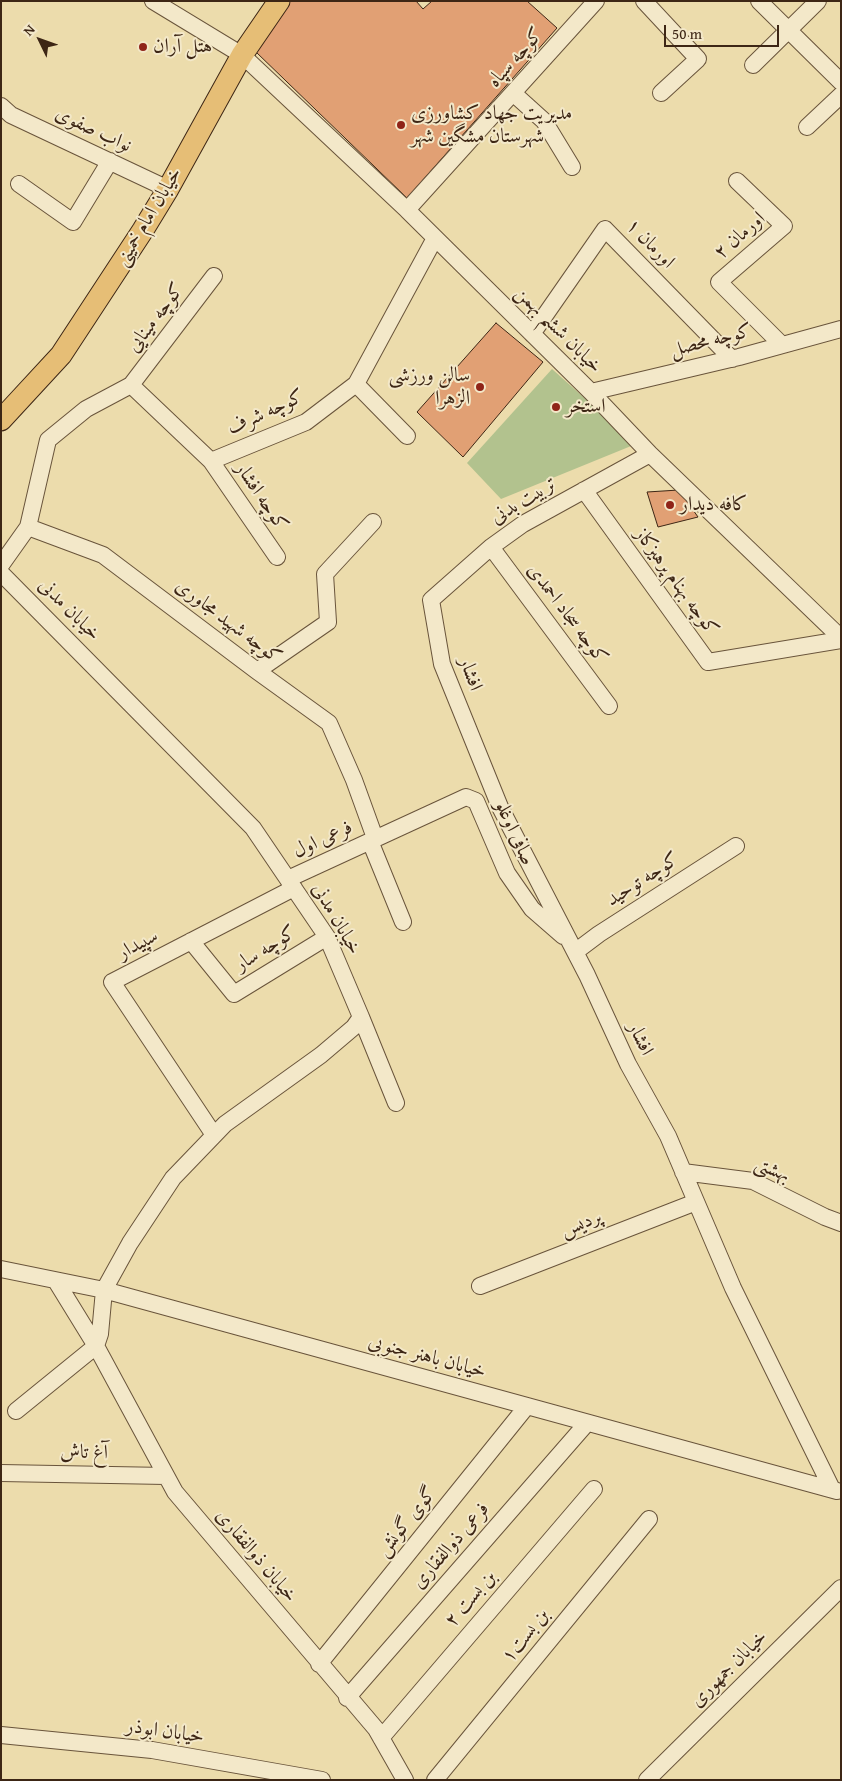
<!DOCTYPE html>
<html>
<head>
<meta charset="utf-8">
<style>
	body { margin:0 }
	#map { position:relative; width:842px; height:1781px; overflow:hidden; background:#ecdcac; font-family:"Gentium Book Plus",serif }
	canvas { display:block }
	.frame { position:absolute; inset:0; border:2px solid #3d2615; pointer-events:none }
	.north { position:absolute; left:15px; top:15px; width:50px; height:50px; -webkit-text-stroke:4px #f3e8c9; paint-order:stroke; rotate:312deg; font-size:14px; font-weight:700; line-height:20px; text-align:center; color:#3d2615 }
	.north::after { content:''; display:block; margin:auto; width:18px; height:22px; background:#3d2615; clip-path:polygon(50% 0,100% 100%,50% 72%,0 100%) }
	.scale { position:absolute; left:664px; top:25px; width:115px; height:22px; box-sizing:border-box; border:2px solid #3d2615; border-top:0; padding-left:6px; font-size:15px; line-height:18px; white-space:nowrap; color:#3d2615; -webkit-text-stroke:4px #f3e8c9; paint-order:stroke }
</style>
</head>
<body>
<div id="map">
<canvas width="842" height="1781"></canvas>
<div class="frame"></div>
<div class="north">N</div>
<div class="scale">50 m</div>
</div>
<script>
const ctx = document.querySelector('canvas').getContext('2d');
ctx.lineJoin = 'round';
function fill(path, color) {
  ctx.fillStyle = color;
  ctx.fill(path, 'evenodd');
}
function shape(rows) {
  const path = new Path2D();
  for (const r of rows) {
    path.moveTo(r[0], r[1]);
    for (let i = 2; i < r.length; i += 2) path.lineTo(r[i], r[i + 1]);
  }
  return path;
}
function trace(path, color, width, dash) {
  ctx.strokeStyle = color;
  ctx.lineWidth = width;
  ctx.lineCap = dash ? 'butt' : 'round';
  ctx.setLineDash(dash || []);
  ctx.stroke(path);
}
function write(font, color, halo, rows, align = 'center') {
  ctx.font = font + ' "Gentium Book Plus",Amiri,serif';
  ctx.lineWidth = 4;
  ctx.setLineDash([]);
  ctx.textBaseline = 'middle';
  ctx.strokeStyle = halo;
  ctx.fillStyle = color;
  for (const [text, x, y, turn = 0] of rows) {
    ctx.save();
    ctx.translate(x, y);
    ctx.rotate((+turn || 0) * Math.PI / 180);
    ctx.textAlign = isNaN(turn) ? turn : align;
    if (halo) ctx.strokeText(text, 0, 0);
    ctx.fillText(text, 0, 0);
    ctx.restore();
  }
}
const green = shape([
	[552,369,636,444,501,499,467,463]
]);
const building = shape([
	[290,1,416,1,423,9,432,1,527,1,557,28,407,198,256,52,290,1],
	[496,323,543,362,463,457,417,412,496,323],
	[679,490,698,517,658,527,647,492,679,490]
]);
const minor = shape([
	[153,1,242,55,407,210,591,392,650,454,841,638],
	[644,1,698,59,661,93],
	[759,1,841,82],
	[753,65,818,1],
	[513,93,544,121,572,167],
	[1,106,11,115,168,189],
	[807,127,841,95],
	[737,181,784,226,719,282,782,345],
	[19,184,73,222,110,161],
	[407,210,596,1],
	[532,334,605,229,732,359],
	[356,384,407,436],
	[131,385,214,276],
	[591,392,739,357,841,329],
	[650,454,523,524,491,547,431,600,442,664,500,807,587,975,628,1064,668,1136,733,1288,832,1489],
	[211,461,277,557],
	[584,490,708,662,841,640],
	[28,527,48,440,86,409,131,385,211,461,306,422,356,384,435,238],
	[491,547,609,706],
	[1,565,28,527,103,555,257,671,329,723,354,780,375,838],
	[1,573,253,828,327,937,361,1017,354,1027,321,1055,225,1124,173,1178,130,1243,104,1290,100,1334,96,1346],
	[257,671,328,622,325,574,373,522],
	[370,841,403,922],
	[288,879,466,797,476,801,507,873,532,909,563,936],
	[191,941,234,994,327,937],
	[575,952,599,934,736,846],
	[361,1017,396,1103],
	[214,1135,112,982,294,888],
	[683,1172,753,1181,825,1217,841,1223],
	[1,1269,104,1290,837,1491],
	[56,1281,96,1346,175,1492,376,1729,405,1780],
	[480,1286,696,1202],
	[16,1411,96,1346],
	[1,1473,166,1476],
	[319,1664,527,1406],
	[347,1698,587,1423],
	[1,1735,152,1750,322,1780],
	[381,1738,594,1489],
	[435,1780,649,1519],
	[647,1780,841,1588]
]);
const major = shape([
	[1,420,61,355,143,230,168,189,242,55,279,1]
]);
const markers = [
	[143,47,5,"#8f2418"],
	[401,125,5,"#8f2418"],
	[480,387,5,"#8f2418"],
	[556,407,5,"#8f2418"],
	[670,505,5,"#8f2418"]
];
const poiNames = [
	["هتل آران",153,47],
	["مدیریت جهاد کشاورزی",411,114],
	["شهرستان مشگین شهر",411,137],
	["سالن ورزشی",470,376,"right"],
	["الزهرا",470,399,"right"],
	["استخر",566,407],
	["کافه دیدار",680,505]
];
const streetNames = [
	["کوچه سپاه",516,58,-48],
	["نواب صفوی",93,130,25],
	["خیابان امام خمینی",149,217,-59],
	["اورمان ۲",740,236,-41],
	["اورمان ۱",650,244,46],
	["کوچه مینایی",156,318,-53],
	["خیابان ششم بهمن",558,330,45],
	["کوچه محصل",711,341,-14],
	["کوچه شرف",266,413,-25],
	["کوچه افشار",261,497,56],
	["تربیت بدنی",524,501,-31],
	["کوچه بهنام پرهیزکاز",676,582,54],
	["خیابان مدنی",69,610,45],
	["کوچه سجاد احمدی",567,614,53],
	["کوچه شهید مجاوری",228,622,37],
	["افشار",470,674,70],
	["صافی اوغلو",514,833,65],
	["فرعی اول",323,840,-25],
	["کوچه توحید",643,880,-33],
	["خیابان مدنی",336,919,60],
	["سپیدار",138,945,-28],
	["کوچه سار",266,949,-32],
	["افشار",640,1039,64],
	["بهشتی",772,1170,22],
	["پردیس",581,1224,-21],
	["خیابان باهنر جنوبی",427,1357,15],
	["آغ تاش",84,1453,1],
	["گوی گونش",407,1522,-51],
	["فرعی ذوالفقاری",451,1546,-49],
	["خیابان ذوالفقاری",256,1556,50],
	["بن بست ۲",471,1599,-49],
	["بن بست۱",526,1636,-51],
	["خیابان جمهوری",729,1669,-45],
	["خیابان ابوذر",165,1732,8]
];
fill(green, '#b2c28e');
fill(building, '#e1a074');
trace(building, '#3d2615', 1);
trace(minor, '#69543b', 18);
trace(major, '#3d2615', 23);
trace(minor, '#f3e8c9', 16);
trace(major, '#e6be76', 21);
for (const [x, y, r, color] of markers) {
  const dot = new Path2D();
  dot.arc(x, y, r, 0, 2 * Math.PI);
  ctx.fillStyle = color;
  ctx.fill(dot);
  trace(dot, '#f3e8c9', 2);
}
write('20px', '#3d2615', '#f3e8c9', poiNames, 'left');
write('20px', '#3d2615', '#f3e8c9', streetNames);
</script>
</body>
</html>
